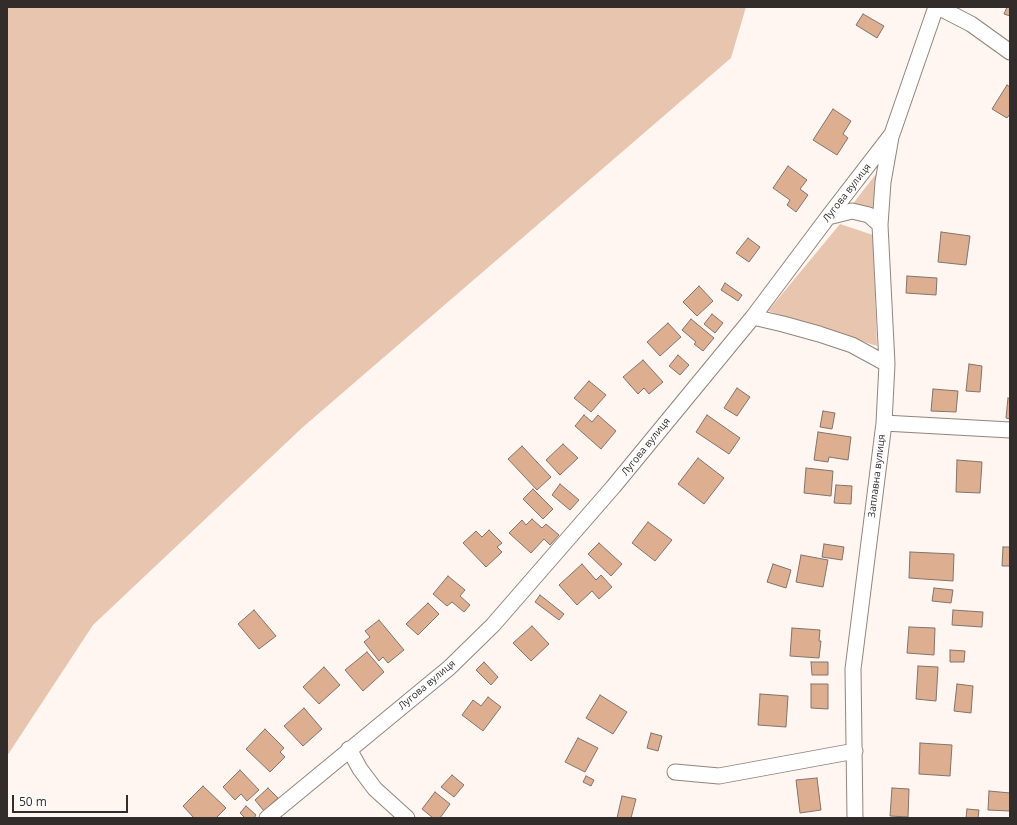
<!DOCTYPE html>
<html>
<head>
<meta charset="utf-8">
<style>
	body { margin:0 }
	#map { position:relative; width:1017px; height:825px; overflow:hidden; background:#fff6f1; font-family:"Open Sans",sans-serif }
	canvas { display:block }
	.frame { position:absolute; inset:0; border:8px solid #322d2a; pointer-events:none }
	.scale { position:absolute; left:12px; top:795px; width:116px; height:18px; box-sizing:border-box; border:2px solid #322d2a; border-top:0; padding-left:5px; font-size:12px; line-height:14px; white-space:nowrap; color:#322d2a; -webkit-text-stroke:3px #fff; paint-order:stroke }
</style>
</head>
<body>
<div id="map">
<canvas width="1017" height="825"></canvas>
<div class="frame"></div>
<div class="scale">50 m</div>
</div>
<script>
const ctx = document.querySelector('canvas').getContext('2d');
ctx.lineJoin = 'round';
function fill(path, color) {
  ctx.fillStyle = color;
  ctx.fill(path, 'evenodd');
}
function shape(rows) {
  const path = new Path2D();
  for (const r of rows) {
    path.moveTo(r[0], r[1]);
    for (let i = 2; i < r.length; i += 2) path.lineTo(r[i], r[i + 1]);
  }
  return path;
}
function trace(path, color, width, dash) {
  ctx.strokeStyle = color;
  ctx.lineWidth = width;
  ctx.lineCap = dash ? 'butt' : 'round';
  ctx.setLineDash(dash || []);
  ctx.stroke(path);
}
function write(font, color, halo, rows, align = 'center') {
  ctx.font = font + ' "Open Sans",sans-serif';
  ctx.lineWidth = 3;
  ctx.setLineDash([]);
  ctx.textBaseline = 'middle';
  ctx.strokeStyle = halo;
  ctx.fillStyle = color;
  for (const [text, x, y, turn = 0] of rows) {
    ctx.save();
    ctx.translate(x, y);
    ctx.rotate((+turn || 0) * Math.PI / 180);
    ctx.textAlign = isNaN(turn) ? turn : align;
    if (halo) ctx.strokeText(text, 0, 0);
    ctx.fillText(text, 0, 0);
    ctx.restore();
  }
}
const green = shape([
	[7,7,746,7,731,58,303,427,93,625,7,756],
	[876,174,873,212,852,205],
	[840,224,873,235,877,346,768,311]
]);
const building = shape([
	[1007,7,1010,7,1010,16,1004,14,1007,7],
	[863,14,884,26,877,38,856,25,863,14],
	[1007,85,1010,87,1010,114,1007,118,992,109,1007,85],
	[833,109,851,121,843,134,848,138,837,155,813,140,833,109],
	[788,166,807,180,800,189,808,195,796,212,787,205,790,200,773,188,788,166],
	[941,232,970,236,966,265,938,262,941,232],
	[748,238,760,247,749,262,736,253,748,238],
	[907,276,937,278,936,295,906,293,907,276],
	[725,283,742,295,738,301,721,290,725,283],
	[699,286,713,301,697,316,683,302,699,286],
	[712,314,723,323,715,333,704,324,712,314],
	[691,319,714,338,703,351,694,344,696,342,682,330,691,319],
	[668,323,681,337,660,356,647,342,668,323],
	[678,355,689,365,680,375,669,366,678,355],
	[643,360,663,382,649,394,644,388,638,394,623,377,643,360],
	[969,364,982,366,980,392,966,391,969,364],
	[589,381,606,395,591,412,574,398,589,381],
	[737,388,750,397,737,416,724,408,737,388],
	[933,389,958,391,956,412,931,411,933,389],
	[1008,398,1010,399,1010,419,1006,418,1008,398],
	[823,411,835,413,832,429,820,427,823,411],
	[584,415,592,422,598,415,616,431,601,449,575,426,584,415],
	[707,415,740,438,729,454,696,432,707,415],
	[818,432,851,437,848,460,829,457,828,462,814,460,818,432],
	[563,444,578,458,560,475,546,460,563,444],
	[522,446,551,477,537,490,508,459,522,446],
	[698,458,724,478,704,504,678,484,698,458],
	[957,460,982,462,980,493,956,492,957,460],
	[806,468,833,471,831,496,804,493,806,468],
	[560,484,579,500,570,510,552,495,560,484],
	[836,485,852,486,851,504,834,503,836,485],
	[533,489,553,509,543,519,523,499,533,489],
	[532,519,542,528,546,524,559,535,550,545,544,539,531,553,509,533,522,520,526,525,532,519],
	[648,522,672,540,655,561,632,543,648,522],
	[489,530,502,543,497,547,502,552,486,567,463,543,476,531,482,537,489,530],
	[599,543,622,564,611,576,588,554,599,543],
	[824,544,844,547,842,560,822,557,824,544],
	[1003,547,1010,547,1010,566,1002,566,1003,547],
	[910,552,954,554,953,581,909,578,910,552],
	[801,555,828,560,823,587,796,582,801,555],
	[582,564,596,580,601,575,612,587,599,599,592,591,577,605,559,585,582,564],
	[773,564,791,570,786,588,767,582,773,564],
	[448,576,465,590,460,596,470,605,464,612,452,602,447,606,433,594,448,576],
	[934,588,953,590,951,603,932,601,934,588],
	[540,595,564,614,559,620,535,602,540,595],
	[428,603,439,614,418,635,406,624,428,603],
	[254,610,276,636,259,649,238,624,254,610],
	[953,610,983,612,982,627,952,625,953,610],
	[379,620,404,650,388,663,383,657,379,661,364,642,370,637,365,631,379,620],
	[532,626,549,644,531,661,513,643,532,626],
	[909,627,935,628,934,655,907,653,909,627],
	[792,628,820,630,819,641,821,641,819,658,790,656,792,628],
	[950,650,965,651,964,662,950,662,950,650],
	[367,652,384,672,363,691,345,670,367,652],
	[484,662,498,677,491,685,476,670,484,662],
	[811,662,828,662,828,675,812,675,811,662],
	[918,666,938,667,936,701,916,699,918,666],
	[324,667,340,685,319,704,303,687,324,667],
	[811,684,828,684,828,709,811,708,811,684],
	[957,684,973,686,971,713,954,711,957,684],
	[760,694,788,696,786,727,758,725,760,694],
	[600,695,627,712,613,734,586,718,600,695],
	[488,697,501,707,483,731,462,715,473,700,481,706,488,697],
	[304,708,322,729,303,746,284,726,304,708],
	[265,729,284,748,280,752,285,757,270,772,246,749,265,729],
	[651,733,662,736,658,751,647,748,651,733],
	[578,738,598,748,585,772,565,762,578,738],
	[920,743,952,745,950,776,919,774,920,743],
	[240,770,259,790,247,801,241,794,235,800,223,787,240,770],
	[452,775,464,785,454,797,441,787,452,775],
	[586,776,594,780,591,786,583,782,586,776],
	[817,778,821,810,800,813,796,780,817,778],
	[203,786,226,808,216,818,194,818,183,806,203,786],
	[268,788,278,798,264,811,255,800,268,788],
	[892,788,909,789,908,817,890,816,892,788],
	[989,791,1010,793,1010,811,988,810,989,791],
	[435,792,450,804,440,818,433,818,422,809,435,792],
	[622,796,636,799,631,818,617,818,622,796],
	[246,806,256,815,254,818,245,818,240,813,246,806],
	[967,809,979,810,978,818,966,818,967,809]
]);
const minor = shape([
	[938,7,971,24,1010,52],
	[828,217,852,211,869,215,880,225],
	[753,317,783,324,819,334,852,345,887,364],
	[884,423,1010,430],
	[349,749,360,769,375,789,407,818],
	[675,772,719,776,855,751],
	[267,818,449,668,493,625,614,486,753,317,828,217,892,134,936,7],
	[855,818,853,669,884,423,887,364,880,225,883,182,891,137]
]);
const streetNames = [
	["Лугова вулиця",847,193,-52],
	["Лугова вулиця",646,447,-51],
	["Заплавна вулиця",877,476,-83],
	["Лугова вулиця",427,685,-40]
];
fill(green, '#e8c5af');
fill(building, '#ddae90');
trace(building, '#80746c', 1);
trace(minor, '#91847c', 17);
trace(minor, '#fff', 15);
write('10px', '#322d2a', '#fff', streetNames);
</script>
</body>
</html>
